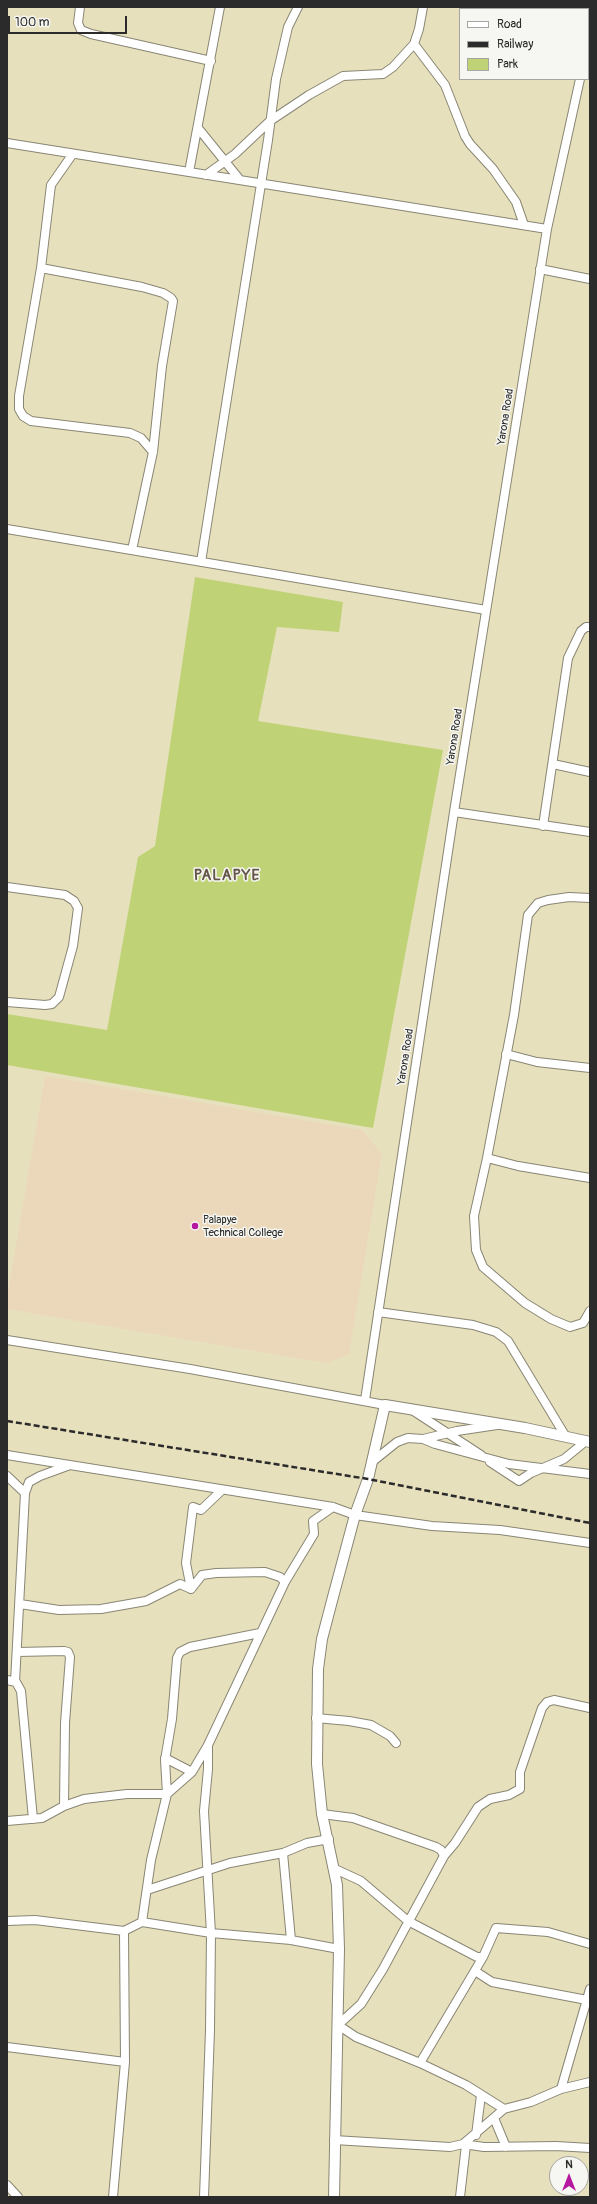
<!DOCTYPE html>
<html>
<head>
<meta charset="utf-8">
<style>
	body { margin:0 }
	#map { position:relative; width:597px; height:2204px; overflow:hidden; background:#e7e0bd; font-family:Pangolin,sans-serif }
	canvas { display:block }
	.frame { position:absolute; inset:0; border:8px solid #2b2b2b; pointer-events:none }
	.legend { position:absolute; left:459px; top:8px; width:130px; height:72px; box-sizing:border-box; background:#f6f6f2; border:1px solid #a5a5a2; margin:0; padding:5px 7px; list-style:none; font-size:12px; color:#2b2b2b }
	.legend li { display:flex; align-items:center; gap:8px; height:20px }
	.legend b { width:20px; border:1px solid #a5a5a2 }
	.north { position:absolute; left:549px; top:2156px; width:40px; height:40px; box-sizing:border-box; background:#f6f6f2; border:1px solid #a5a5a2; border-radius:50%; rotate:0deg; font-size:11px; font-weight:700; line-height:16px; text-align:center; color:#2b2b2b }
	.north::after { content:''; display:block; margin:auto; width:14px; height:18px; background:#b5179e; clip-path:polygon(50% 0,100% 100%,50% 72%,0 100%) }
	.scale { position:absolute; left:8px; top:16px; width:119px; height:18px; box-sizing:border-box; border:2px solid #2b2b2b; border-top:0; padding-left:5px; font-size:12px; line-height:14px; white-space:nowrap; color:#2b2b2b; -webkit-text-stroke:3px #f6f6f2; paint-order:stroke }
</style>
</head>
<body>
<div id="map">
<canvas width="597" height="2204"></canvas>
<div class="frame"></div>
<ul class="legend">
<li><b style="height:5px;background:#fff"></b>Road</li>
<li><b style="height:5px;background:#2b2b2b"></b>Railway</li>
<li><b style="height:11px;background:#bfd376"></b>Park</li>
</ul>
<div class="north">N</div>
<div class="scale">100 m</div>
</div>
<script>
const ctx = document.querySelector('canvas').getContext('2d');
ctx.lineJoin = 'round';
function fill(path, color) {
  ctx.fillStyle = color;
  ctx.fill(path, 'evenodd');
}
function shape(rows) {
  const path = new Path2D();
  for (const r of rows) {
    path.moveTo(r[0], r[1]);
    for (let i = 2; i < r.length; i += 2) path.lineTo(r[i], r[i + 1]);
  }
  return path;
}
function trace(path, color, width, dash) {
  ctx.strokeStyle = color;
  ctx.lineWidth = width;
  ctx.lineCap = dash ? 'butt' : 'round';
  ctx.setLineDash(dash || []);
  ctx.stroke(path);
}
function write(font, color, halo, rows, align = 'center') {
  ctx.font = font + ' Pangolin,sans-serif';
  ctx.lineWidth = 3;
  ctx.setLineDash([]);
  ctx.textBaseline = 'middle';
  ctx.strokeStyle = halo;
  ctx.fillStyle = color;
  for (const [text, x, y, turn = 0] of rows) {
    ctx.save();
    ctx.translate(x, y);
    ctx.rotate((+turn || 0) * Math.PI / 180);
    ctx.textAlign = isNaN(turn) ? turn : align;
    if (halo) ctx.strokeText(text, 0, 0);
    ctx.fillText(text, 0, 0);
    ctx.restore();
  }
}
const built = shape([
	[45,1076,362,1130,382,1154,349,1354,326,1363,7,1309,7,1298]
]);
const green = shape([
	[195,577,343,602,339,632,277,627,258,721,443,750,373,1128,7,1065,7,1014,107,1030,138,857,155,846]
]);
const minor = shape([
	[80,7,78,23,81,30,91,34,211,61],
	[581,7,582,9],
	[588,17,590,20],
	[414,44,445,85,465,136,470,144,493,169,516,202,524,225],
	[588,44,590,35],
	[198,128,240,180],
	[7,143,547,229],
	[72,155,51,185,41,268,19,396,19,409,23,416,31,421,130,433,141,438,153,452],
	[189,172,220,7],
	[206,175,235,154,270,121,309,95,343,76,383,74,393,67,414,44,419,29,423,7],
	[41,268,142,287,163,293,171,298,173,301,162,366,153,452,132,550],
	[540,269,590,279],
	[7,529,486,610],
	[201,562,268,140,276,79,288,27,298,7],
	[553,764,590,772],
	[454,812,590,832],
	[543,826,568,658,581,631,586,627,590,627],
	[7,887,65,895,74,901,78,908,73,946,59,997,52,1004,45,1005,7,1002],
	[590,898,569,897,548,900,538,903,528,915,514,1015,487,1158,474,1216,476,1250,483,1267,525,1303,551,1319,570,1327,583,1323,590,1311],
	[506,1054,537,1062,590,1068],
	[487,1158,518,1166,590,1178],
	[378,1312,473,1325,496,1332,508,1341,566,1437],
	[7,1340,190,1369,385,1405],
	[365,1400,454,812,547,229,580,79],
	[412,1410,481,1455],
	[423,1439,457,1431,497,1425],
	[7,1455,333,1507,355,1515,432,1526,500,1530,590,1543],
	[372,1462,397,1442,408,1438,423,1439,435,1444,509,1464,590,1474],
	[490,1462,519,1481,531,1473,564,1459,586,1441],
	[7,1476,25,1493,15,1682],
	[25,1493,29,1482,40,1476,70,1465],
	[191,1589,186,1563,193,1507,201,1510,222,1490],
	[20,1604,59,1610,101,1609,146,1601,180,1584,191,1589,202,1575,216,1573,265,1572,280,1577,285,1582],
	[17,1652,64,1651,68,1652,70,1657,65,1723,64,1806],
	[7,1680,16,1682,21,1691,33,1819],
	[316,1718,349,1721,371,1725,390,1736,396,1743],
	[165,1758,192,1772],
	[322,1814,353,1818,436,1847,441,1850,444,1856,383,1969,361,2004,338,2025,356,2037,420,2063,466,2085,504,2109,531,2102,561,2089,590,2082],
	[7,1821,42,1818,64,1806,84,1799,127,1794,167,1794,165,1760,172,1719,177,1658,180,1652,190,1647,260,1633],
	[283,1853,291,1940],
	[444,1856,455,1843,478,1807,490,1799,509,1795,520,1789,520,1772,542,1708,547,1702,554,1700,590,1708],
	[333,1868,361,1881,408,1921,477,1957,483,1957,496,1928,548,1932,590,1944],
	[147,1890,230,1863,283,1853,307,1843,329,1839],
	[7,1921,35,1920,124,1931,125,2062,113,2197],
	[142,1922,211,1933,291,1940,339,1949],
	[124,1931,142,1922,151,1860,167,1794,192,1772,208,1745],
	[475,1971,492,1982,587,2000],
	[7,2047,125,2062],
	[420,2063,483,1957],
	[561,2089,590,1989],
	[494,2118,506,2147],
	[476,2135,481,2095],
	[334,2140,450,2147,463,2144,504,2109],
	[463,2144,484,2147,556,2146,590,2148],
	[7,2185,18,2197],
	[204,2197,210,2030,211,1933,204,1811,208,1769,208,1745,285,1582,314,1534,313,1521,333,1507],
	[460,2197,466,2145]
]);
const tertiary = shape([
	[334,2197,339,1949,337,1885,322,1814,317,1764,318,1669,322,1639,333,1597,355,1515,368,1479,385,1405,525,1428,590,1442]
]);
const rail = shape([
	[7,1421,368,1479,590,1523]
]);
const markers = [
	[195,1226,4,"#b5179e"]
];
const streetNames = [
	["Yarona Road",506,417,-81],
	["Yarona Road",455,737,-81],
	["Yarona Road",406,1057,-81]
];
const poiNames = [
	["Palapye",203,1220],
	["Technical College",203,1233]
];
const districtNames = [
	["PALAPYE",227,876]
];
fill(built, '#ebd8ba');
fill(green, '#bfd376');
trace(minor, '#898674', 10);
trace(tertiary, '#898674', 12);
trace(minor, '#fff', 8);
trace(tertiary, '#fff', 10);
trace(rail, '#2b2b2b', 2.5, [6, 3]);
for (const [x, y, r, color] of markers) {
  const dot = new Path2D();
  dot.arc(x, y, r, 0, 2 * Math.PI);
  ctx.fillStyle = color;
  ctx.fill(dot);
  trace(dot, '#f6f6f2', 1.5);
}
write('11px', '#2b2b2b', '#f6f6f2', streetNames);
write('11px', '#2b2b2b', '#f6f6f2', poiNames, 'left');
ctx.letterSpacing = '1px';
write('bold 15px', '#645648', '#f6f6f2', districtNames);
ctx.letterSpacing = '0px';
</script>
</body>
</html>
